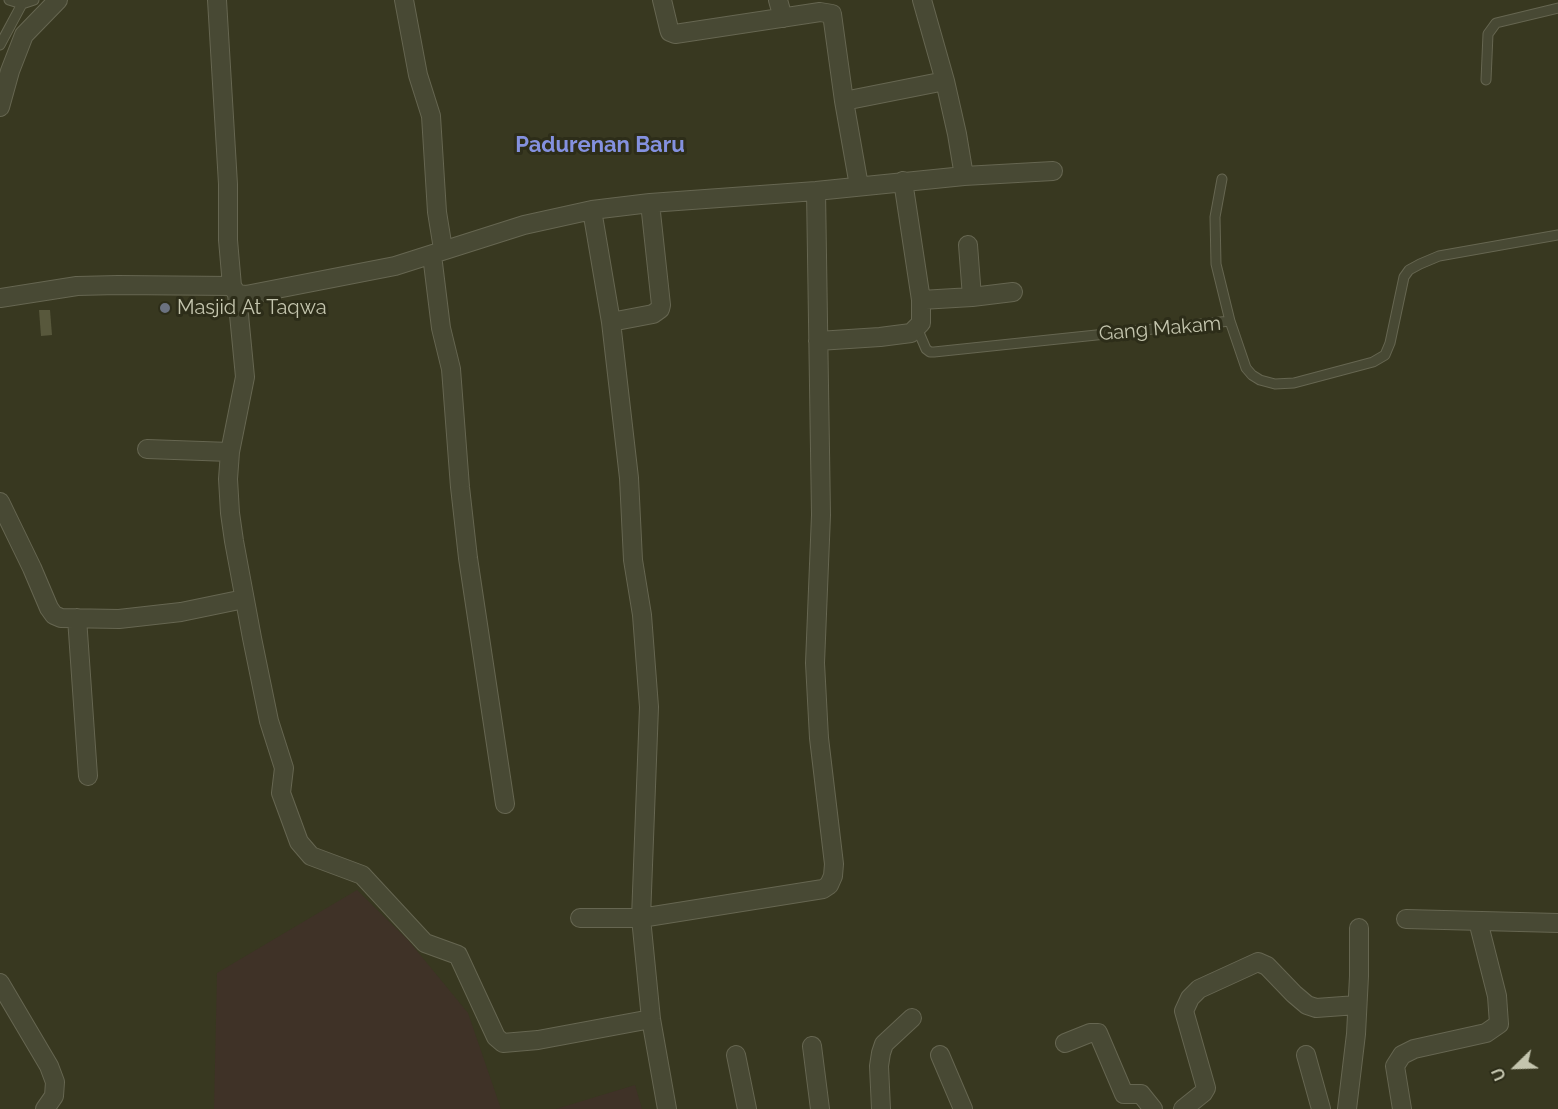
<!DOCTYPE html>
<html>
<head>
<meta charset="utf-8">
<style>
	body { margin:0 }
	#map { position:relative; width:1558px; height:1109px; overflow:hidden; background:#383820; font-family:Raleway,sans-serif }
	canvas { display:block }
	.north { position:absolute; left:1486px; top:1037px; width:60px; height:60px; -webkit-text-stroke:4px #2d2d19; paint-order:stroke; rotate:247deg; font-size:16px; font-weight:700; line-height:24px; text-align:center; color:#c4c5ae }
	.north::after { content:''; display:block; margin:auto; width:21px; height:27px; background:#c4c5ae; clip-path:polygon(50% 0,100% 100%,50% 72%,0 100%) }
</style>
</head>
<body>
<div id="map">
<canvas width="1558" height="1109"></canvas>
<div class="north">U</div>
</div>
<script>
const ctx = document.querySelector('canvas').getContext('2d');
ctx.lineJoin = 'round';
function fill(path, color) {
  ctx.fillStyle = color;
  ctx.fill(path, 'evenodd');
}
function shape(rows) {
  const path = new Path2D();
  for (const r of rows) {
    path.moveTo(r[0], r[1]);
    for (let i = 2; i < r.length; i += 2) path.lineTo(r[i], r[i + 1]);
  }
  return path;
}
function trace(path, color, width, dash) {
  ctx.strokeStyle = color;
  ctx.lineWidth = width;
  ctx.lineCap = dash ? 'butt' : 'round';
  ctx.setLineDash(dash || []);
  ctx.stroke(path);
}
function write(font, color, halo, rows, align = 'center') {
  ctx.font = font + ' Raleway,sans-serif';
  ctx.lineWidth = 6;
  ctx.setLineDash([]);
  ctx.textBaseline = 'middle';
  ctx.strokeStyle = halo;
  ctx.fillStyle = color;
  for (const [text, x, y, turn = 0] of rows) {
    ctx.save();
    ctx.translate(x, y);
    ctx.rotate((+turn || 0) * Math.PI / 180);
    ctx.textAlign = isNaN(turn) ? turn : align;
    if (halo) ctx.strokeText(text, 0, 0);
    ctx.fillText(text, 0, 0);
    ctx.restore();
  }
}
const green = shape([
	[357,890,408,940,468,1013,501,1109,214,1109,217,973],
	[635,1085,642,1109,556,1109]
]);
const building = shape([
	[39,310,50,310,52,335,41,336]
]);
const lane = shape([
	[9,0,22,4,34,0],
	[0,45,22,4],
	[1486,80,1488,34,1496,23,1558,8],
	[1222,179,1215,217,1216,264,1230,321],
	[917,328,926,349,930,352,934,352,1230,321,1246,368,1252,375,1260,380,1275,384,1294,383,1373,362,1385,355,1390,343,1404,277,1409,270,1420,264,1439,256,1558,235]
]);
const street = shape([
	[217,0,228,184,228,240,232,286],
	[404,0,418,75,431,116,437,212,443,249],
	[662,0,669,29,670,32,675,34,820,12,832,14,844,101,859,186],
	[778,0,783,18],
	[844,101,945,81],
	[0,107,10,71,24,35,58,0],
	[964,176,1053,171],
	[903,181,921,300,972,297,968,245],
	[592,210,611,322,629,478,633,560,642,615,649,707,641,918,651,1019,667,1109],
	[432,255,441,328,451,369,460,487,468,558,505,804],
	[237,294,245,377,230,452,228,479,230,513,234,541,252,638,269,721,284,768,281,793,299,842,311,856,362,875,425,943,458,955,496,1037,503,1043,538,1040,651,1019],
	[972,297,1013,292],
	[0,298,77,286,118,285,232,286,237,294,246,295,395,266,524,225,592,210,650,203,816,191,964,176,957,134,945,81,922,0],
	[611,322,653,314,660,309,661,305,650,203],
	[818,341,880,337,911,333,921,323,921,300],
	[147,449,230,452],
	[0,502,32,568,49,608,54,615,61,618,119,619,181,612,244,599],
	[77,618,88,776],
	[580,918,641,918,823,889,829,885,833,876,834,864,819,738,815,663,821,515,816,191],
	[1406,919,1558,923],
	[0,983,49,1066,55,1082,54,1096,45,1109],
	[1065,1043,1090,1033,1098,1033,1124,1094,1141,1094,1153,1109],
	[812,1046,820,1109],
	[736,1055,747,1109],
	[940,1055,963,1109],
	[1306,1055,1321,1109],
	[881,1109,879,1066,881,1053,884,1044,912,1018],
	[1183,1109,1203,1093,1206,1088,1184,1011,1190,998,1199,989,1258,962,1267,966,1294,994,1307,1005,1316,1008,1357,1005],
	[1347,1109,1356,1034,1359,976,1359,928],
	[1402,1109,1395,1066,1402,1055,1414,1049,1486,1033,1499,1024,1497,996,1478,921]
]);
const markers = [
	[165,308,6,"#6b7280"]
];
const poiNames = [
	["Masjid At Taqwa",177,308]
];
const streetNames = [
	["Gang Makam",1160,329,-5]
];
const quarterNames = [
	["Padurenan Baru",600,145]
];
fill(green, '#3f3227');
fill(building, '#58583c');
trace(lane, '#666651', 11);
trace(street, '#666651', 20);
trace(lane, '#484934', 9);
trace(street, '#484934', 18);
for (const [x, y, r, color] of markers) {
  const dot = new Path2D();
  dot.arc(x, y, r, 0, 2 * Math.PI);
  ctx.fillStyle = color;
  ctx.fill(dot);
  trace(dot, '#2d2d19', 2);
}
write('20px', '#c4c5ae', '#2d2d19', poiNames, 'left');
write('20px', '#c4c5ae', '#2d2d19', streetNames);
write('bold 22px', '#8491df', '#2d2d19', quarterNames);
</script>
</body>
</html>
